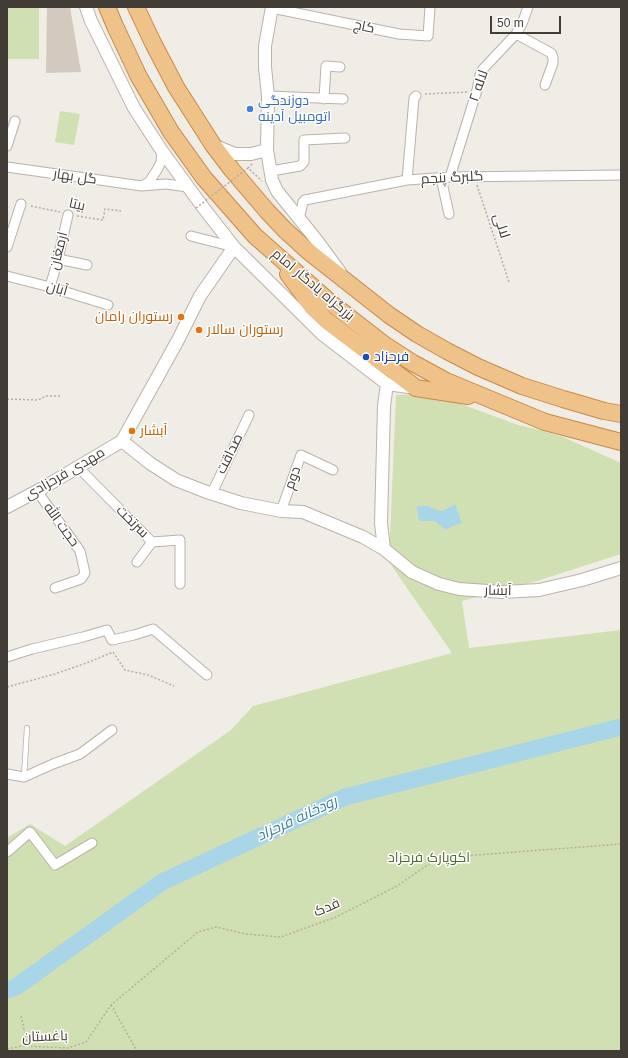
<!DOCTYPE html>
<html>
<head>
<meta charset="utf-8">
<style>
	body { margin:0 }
	#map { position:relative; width:628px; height:1058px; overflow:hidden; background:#f0ece6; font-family:Helvetica,sans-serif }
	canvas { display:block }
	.frame { position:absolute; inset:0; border:8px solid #423c36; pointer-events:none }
	.scale { position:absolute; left:490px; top:16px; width:71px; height:18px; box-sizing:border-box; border:2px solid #423c36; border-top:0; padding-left:5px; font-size:12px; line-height:14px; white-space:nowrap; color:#423c36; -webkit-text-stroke:3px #fff; paint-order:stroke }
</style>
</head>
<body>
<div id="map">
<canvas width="628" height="1058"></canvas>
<div class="frame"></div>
<div class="scale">50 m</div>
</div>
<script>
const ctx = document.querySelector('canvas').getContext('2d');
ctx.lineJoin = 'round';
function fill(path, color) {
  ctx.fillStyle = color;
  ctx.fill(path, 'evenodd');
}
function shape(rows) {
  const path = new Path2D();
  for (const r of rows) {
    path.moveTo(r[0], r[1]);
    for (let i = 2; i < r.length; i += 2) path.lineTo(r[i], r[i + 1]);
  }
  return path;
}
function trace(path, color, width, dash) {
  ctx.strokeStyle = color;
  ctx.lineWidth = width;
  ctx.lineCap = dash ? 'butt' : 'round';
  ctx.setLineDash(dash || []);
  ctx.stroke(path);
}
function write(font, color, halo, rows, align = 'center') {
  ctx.font = font + ' Helvetica,Cairo,sans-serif';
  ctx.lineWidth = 3;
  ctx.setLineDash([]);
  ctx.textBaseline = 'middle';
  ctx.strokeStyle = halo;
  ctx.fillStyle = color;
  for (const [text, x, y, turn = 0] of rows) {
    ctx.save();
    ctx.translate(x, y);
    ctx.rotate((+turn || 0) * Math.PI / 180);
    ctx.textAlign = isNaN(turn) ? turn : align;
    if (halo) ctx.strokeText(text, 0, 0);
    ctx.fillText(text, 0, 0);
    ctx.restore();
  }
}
const green = shape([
	[7,7,39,7,39,59,7,59],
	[60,111,80,114,74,145,55,142],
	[429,394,456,402,518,425,540,430,563,437,621,463,621,554,537,581,462,601,469,648,621,630,621,1051,7,1051,7,838,30,824,65,846,231,730,253,706,452,653,389,562,396,395]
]);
const water = shape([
	[455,504,462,523,450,527,446,530,435,521,419,521,417,506,428,506,439,511,443,511]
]);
const river = shape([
	[7,990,16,987,162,882,345,797,621,727]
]);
const building = shape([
	[47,7,70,7,81,72,46,73]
]);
const path = shape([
	[425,94,468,92],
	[252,164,248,168,262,181],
	[477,185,509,282],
	[31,206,60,212],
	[77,216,103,220,105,209,121,211],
	[7,399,38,400,46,396,61,396],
	[7,687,55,674,89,662,113,652,125,670,148,675,174,686],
	[111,1005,137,1051],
	[21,1016,28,1047],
	[7,1049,21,1046,68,1048,86,1042,111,1005,198,932,216,927,246,934,281,937,336,917,397,886,429,864,450,857,621,844]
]);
const service = shape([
	[24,777,27,728]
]);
const minor = shape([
	[272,8,399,34,428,36,430,7],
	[516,34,551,53,552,55,553,58,553,63,545,85],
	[268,96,343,99],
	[324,99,326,66,340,67],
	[7,146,15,121],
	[7,167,142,186,166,184,188,187],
	[271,171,300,166,304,162,304,140,345,138],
	[450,177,477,90,480,75,483,69,516,34,522,24,528,7],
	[441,178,449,214],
	[407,180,414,98,416,96],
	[142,186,149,182,157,170,161,162,162,151],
	[299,219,303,202,305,200,407,180,450,177,621,175],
	[191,236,234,247],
	[7,247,21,204],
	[58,259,87,265],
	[7,276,50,287,108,305],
	[50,287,58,259,68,215],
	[78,467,152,542,180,540,180,584],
	[37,491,80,551,85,573,81,579,55,588],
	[212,493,249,415],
	[281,511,301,455,333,470],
	[137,562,152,542],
	[7,657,32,649,83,637,107,630,112,640,134,635,153,629,207,675],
	[7,774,24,777,53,764,80,754,112,730],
	[7,852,30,832,55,865,92,843]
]);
const tertiary = shape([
	[86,7,91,21,134,108,162,151,202,206,234,247,322,334,387,384,416,388],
	[272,7,265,46,265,67,268,96,267,150,272,180,277,191,318,242,340,272],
	[213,145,235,154,251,154,267,150],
	[122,441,151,464,176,480,204,491,241,503,281,511,303,512,363,537,384,549,412,572,439,584,459,589,502,592,539,590,582,580,621,568],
	[122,441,178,340,200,296,234,247],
	[7,507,41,489,122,441],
	[384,549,381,523,384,406,387,384]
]);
const trunk = shape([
	[107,7,115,26,139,77,171,132,204,178,255,236,331,303,385,345,413,363,446,381,545,422,621,442],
	[136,7,152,41,176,87,213,145,232,170,267,211,285,230,309,252,389,315,417,334,447,351,478,367,522,386,563,399,604,411,621,414],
	[288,274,313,308,327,321,416,388,468,396]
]);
const pathBridge = shape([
	[196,208,248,168]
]);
const markers = [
	[250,109,4,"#3f7fe0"],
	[181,317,4,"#e8710a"],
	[199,330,4,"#e8710a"],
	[366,357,4,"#1a4fb4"],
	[132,431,4,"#e8710a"]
];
const streetNames = [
	["کاج",364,27,12],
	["لاله ۲",479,86,-71],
	["گل بهار",75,177,8],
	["گلبرگ پنجم",452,178,-3],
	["بیتا",77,205,12],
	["لالی",501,226,72],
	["ارمغان",59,251,-76],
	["بزرگراه یادگار امام",313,285,40],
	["آبان",57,289,16],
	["صداقت",230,454,-64],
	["مهدی فرحزادی",65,474,-30],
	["دوم",293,478,-70],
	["سرتخت",132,522,45],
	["حجت الله",61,525,54],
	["آبشار",498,591,1],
	["فدک",327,908,-23],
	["باغستان",45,1037,-2]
];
const shopNames = [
	["دوزندگی",258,101],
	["اتومبیل آدینه",258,117]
];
const foodNames = [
	["رستوران رامان",173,317,"right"],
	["رستوران سالار",207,330],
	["آبشار",140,431]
];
const transitNames = [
	["فرحزاد",374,357]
];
const parkNames = [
	["اکوپارک فرحزاد",429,858]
];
const waterNames = [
	["رودخانه فرحزاد",297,819,-25]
];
fill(green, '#d1e0b3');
fill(water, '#a8d5e7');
trace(river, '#a8d5e7', 17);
fill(building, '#d4c9bf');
trace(service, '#bbb2a9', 6);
trace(minor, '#bbb2a9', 11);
trace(tertiary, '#bbb2a9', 14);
trace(trunk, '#ca8946', 18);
trace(path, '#bbac9c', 1.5, [2, 2]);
trace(service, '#fff', 4.5);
trace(minor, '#fff', 9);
trace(tertiary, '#fff', 12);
trace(trunk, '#efc289', 16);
trace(pathBridge, '#bbac9c', 1.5, [2, 2]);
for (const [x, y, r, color] of markers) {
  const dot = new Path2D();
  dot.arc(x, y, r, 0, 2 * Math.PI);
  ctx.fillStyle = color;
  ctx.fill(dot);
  trace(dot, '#fff', 1.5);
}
write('14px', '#423c36', '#fff', streetNames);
write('14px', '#366cbe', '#fff', shopNames, 'left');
write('14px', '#c56008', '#fff', foodNames, 'left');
write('14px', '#164399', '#fff', transitNames, 'left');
write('14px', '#4e6d30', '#fff', parkNames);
write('italic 15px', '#3a7c9a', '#fff', waterNames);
</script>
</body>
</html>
